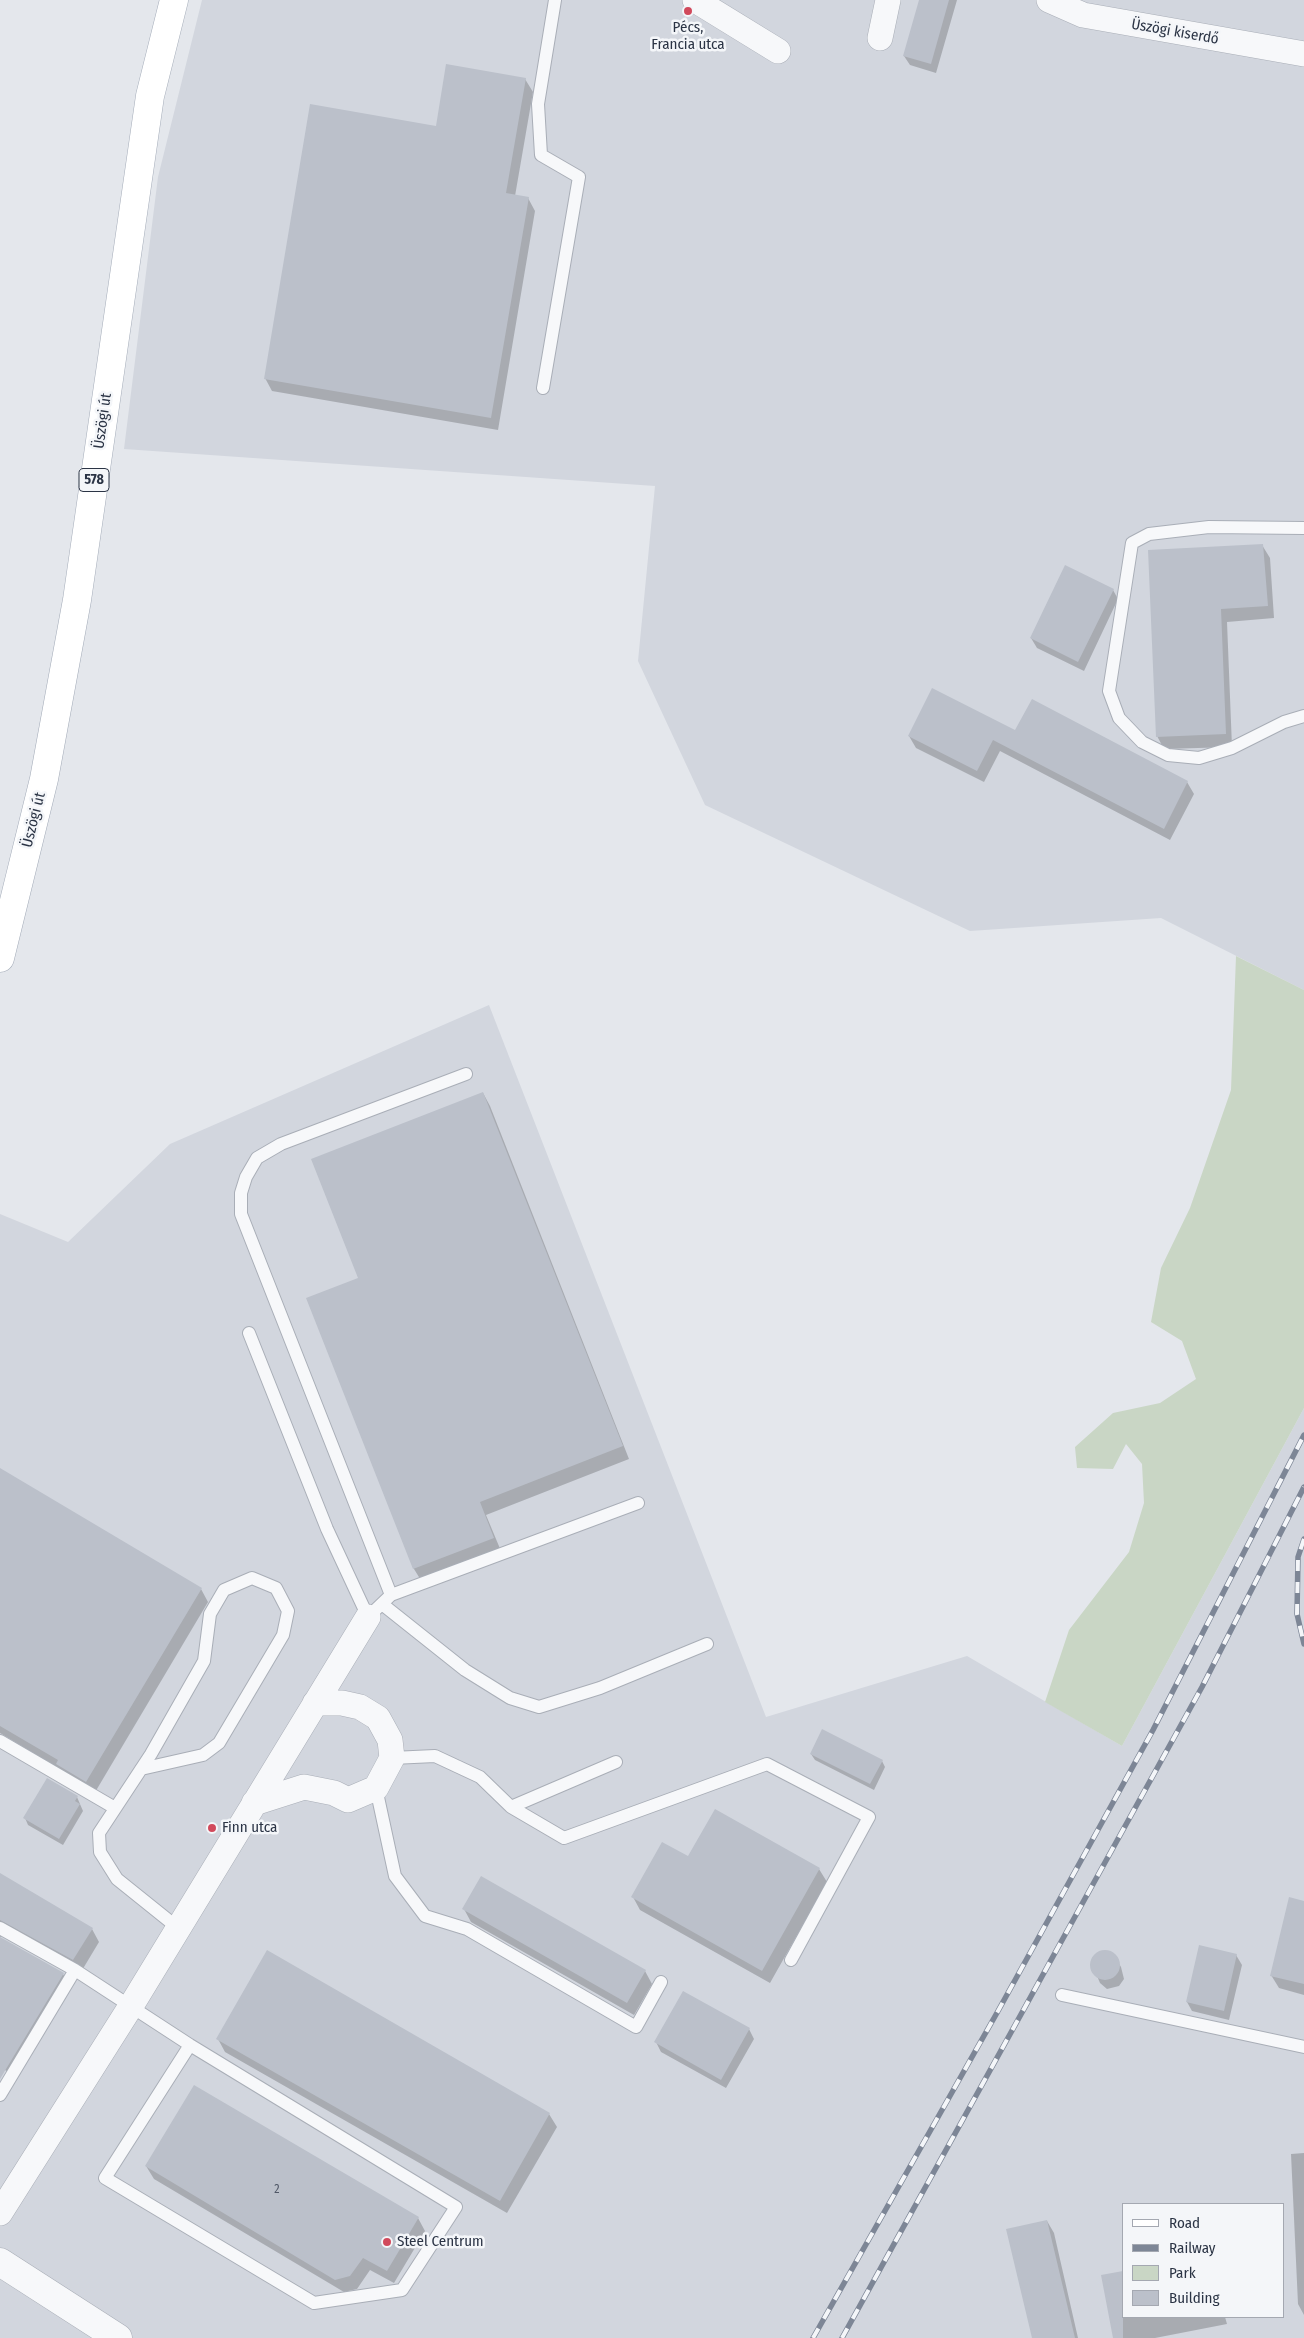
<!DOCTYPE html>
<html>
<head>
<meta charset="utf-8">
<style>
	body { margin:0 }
	#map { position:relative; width:1304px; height:2338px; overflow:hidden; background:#e4e7ec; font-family:"Fira Sans Condensed",sans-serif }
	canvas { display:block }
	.legend { position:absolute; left:1122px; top:2203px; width:162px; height:115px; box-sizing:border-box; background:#f4f6f9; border:1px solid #a4a8b1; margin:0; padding:6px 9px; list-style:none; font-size:15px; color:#2b3445 }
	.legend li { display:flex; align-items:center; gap:10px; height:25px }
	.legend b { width:25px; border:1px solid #a4a8b1 }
</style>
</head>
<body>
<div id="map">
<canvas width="1304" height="2338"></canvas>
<ul class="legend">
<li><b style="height:6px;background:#fff"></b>Road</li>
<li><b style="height:6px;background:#7d8696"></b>Railway</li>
<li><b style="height:14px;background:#c9d6c5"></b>Park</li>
<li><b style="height:14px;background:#bbc0ca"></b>Building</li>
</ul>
</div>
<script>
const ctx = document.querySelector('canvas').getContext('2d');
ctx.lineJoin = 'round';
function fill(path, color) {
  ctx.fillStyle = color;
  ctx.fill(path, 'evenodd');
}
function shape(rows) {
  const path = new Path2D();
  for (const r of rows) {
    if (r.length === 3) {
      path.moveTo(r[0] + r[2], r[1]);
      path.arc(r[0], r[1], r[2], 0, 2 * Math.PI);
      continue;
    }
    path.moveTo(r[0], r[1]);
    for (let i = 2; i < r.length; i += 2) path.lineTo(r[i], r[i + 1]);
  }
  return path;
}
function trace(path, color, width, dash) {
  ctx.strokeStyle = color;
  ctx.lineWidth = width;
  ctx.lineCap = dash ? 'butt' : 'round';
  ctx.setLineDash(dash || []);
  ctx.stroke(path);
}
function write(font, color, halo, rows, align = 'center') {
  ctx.font = font + ' "Fira Sans Condensed",sans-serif';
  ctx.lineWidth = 5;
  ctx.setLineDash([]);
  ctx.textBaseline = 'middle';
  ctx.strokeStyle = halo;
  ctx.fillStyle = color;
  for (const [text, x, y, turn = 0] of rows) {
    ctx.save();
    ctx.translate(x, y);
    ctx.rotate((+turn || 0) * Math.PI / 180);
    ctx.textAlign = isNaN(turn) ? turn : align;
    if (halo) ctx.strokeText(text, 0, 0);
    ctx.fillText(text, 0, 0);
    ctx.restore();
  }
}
const built = shape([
	[202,0,1304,0,1304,990,1161,918,970,931,705,805,638,661,655,486,124,449,158,177],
	[489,1005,766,1717,967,1656,1122,1746,1304,1408,1304,2338,0,2338,0,1214,68,1242,170,1144],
	[1123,2204,1283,2204,1283,2317,1123,2317]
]);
const green = shape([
	[1236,956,1304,990,1304,1408,1122,1746,1045,1702,1069,1630,1129,1552,1144,1503,1142,1464,1126,1444,1113,1469,1077,1468,1075,1447,1113,1413,1160,1403,1196,1379,1182,1341,1151,1322,1161,1268,1190,1208,1231,1090]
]);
const shadow = shape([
	[920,0,957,0,936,73,910,65,904,56],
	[525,79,533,92,515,196,528,198,535,211,498,430,272,391,265,378,437,128],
	[1262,545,1270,558,1274,618,1227,622,1232,747,1164,749,1157,736,1150,551],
	[1113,590,1118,599,1084,671,1037,648,1031,638],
	[1016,732,1187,782,1194,794,1170,840,1000,751,984,782,916,748,909,736],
	[483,1093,490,1106,629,1459,486,1515,501,1551,422,1582,414,1569,308,1299,360,1278],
	[0,1469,201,1589,208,1602,94,1794,60,1769,0,1733],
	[811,1754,882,1761,885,1767,874,1790,815,1760],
	[77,1797,83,1811,63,1845,28,1825,25,1818],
	[688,1858,819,1869,827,1882,770,1983,640,1910,633,1897],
	[0,1875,92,1929,99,1942,81,1972,7,1933,0,1937],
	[1304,1902,1304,1995,1279,1988,1271,1975],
	[464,1909,645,1971,652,1984,634,2015,471,1922],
	[0,1939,63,1974,70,1987,16,2077,5,2070,0,2072],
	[1108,1952,1115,1957,1121,1967,1124,1979,1119,1986,1107,1989,1100,1983,1092,1964,1099,1953],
	[1236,1955,1242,1965,1229,2020,1192,2011,1187,2002],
	[749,2029,754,2039,726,2088,661,2052,656,2042],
	[218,2039,549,2114,557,2127,507,2213,225,2052],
	[1304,2153,1304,2315,1298,2304,1291,2154],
	[146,2166,418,2218,425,2231,394,2283,370,2270,357,2289,344,2292,154,2179],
	[1047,2221,1054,2233,1078,2338,1033,2338],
	[1123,2317,1225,2317,1227,2324,1155,2338,1117,2338]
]);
const building = shape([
	[919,0,949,0,931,64,903,56],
	[446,64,526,78,506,193,529,197,491,418,264,379,310,104,436,126],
	[1263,544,1268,606,1221,609,1226,734,1156,737,1148,550],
	[1065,565,1114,589,1078,662,1030,638],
	[932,688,1015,730,1032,699,1188,781,1164,829,993,740,977,771,908,736],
	[483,1092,623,1446,480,1502,494,1538,413,1569,306,1298,358,1278,311,1159],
	[0,1468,202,1588,86,1782,56,1764,58,1760,0,1726],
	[822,1729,883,1760,870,1784,810,1754],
	[47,1778,78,1796,75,1801,80,1804,59,1839,23,1818],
	[715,1809,820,1868,762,1971,631,1897,662,1842,688,1856],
	[0,1873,93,1928,73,1960,0,1920],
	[481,1876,646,1970,627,2003,462,1909],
	[1289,1897,1304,1901,1304,1984,1270,1976],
	[0,1937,64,1973,0,2079],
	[1199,1945,1237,1954,1224,2011,1186,2002],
	[267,1950,550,2113,500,2201,216,2039],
	[1105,1965,15],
	[683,1991,750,2028,721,2080,654,2042],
	[194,2085,419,2217,387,2271,363,2258,350,2276,335,2280,145,2166],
	[1047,2220,1075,2338,1032,2338,1006,2229],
	[1123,2271,1123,2338,1113,2338,1101,2275]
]);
const service = shape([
	[543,388,579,177,541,155,538,104,555,0],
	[1304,528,1209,527,1149,534,1132,543,1109,691,1119,718,1142,742,1168,755,1199,758,1232,748,1284,722,1304,716],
	[249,1333,327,1529,368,1617,391,1595,638,1503],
	[391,1595,241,1214,241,1193,246,1177,257,1158,281,1144,466,1074],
	[382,1604,465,1670,510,1698,539,1707,600,1688,707,1644],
	[0,1741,115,1808],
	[392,1758,435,1756,480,1777,511,1807,616,1762],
	[141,1769,203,1755,219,1743,283,1635,288,1611,276,1588,252,1578,224,1590,210,1614,204,1661,151,1754,99,1833,100,1852,117,1879,178,1928],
	[376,1788,395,1876,425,1916,467,1929,636,2027,661,1982],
	[511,1807,564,1838,767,1764,869,1817,791,1960],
	[0,1928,75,1970,190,2045,456,2207,402,2290,314,2303,105,2178,190,2045],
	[1062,1995,1304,2047],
	[0,2095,75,1970]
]);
const minor = shape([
	[695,0,778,51],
	[1049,0,1083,15,1304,54],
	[880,38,888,0],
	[254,1803,304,1787,334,1793,348,1800,376,1788,392,1758,390,1740,378,1718,360,1707,342,1703,315,1703],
	[0,2213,131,2006,368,1617]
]);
const tertiary = shape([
	[0,2262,118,2338]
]);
const primary = shape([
	[0,958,44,779,77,600,150,96,174,0]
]);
const rail = shape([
	[1304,1539,1298,1557,1297,1614,1304,1644],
	[813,2338,998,2011,1153,1730,1304,1435],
	[842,2338,1202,1687,1304,1487]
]);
const markers = [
	[688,11,5,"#d1495b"],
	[212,1828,5,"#d1495b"],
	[387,2242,5,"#d1495b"]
];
const numberNames = [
	["2",277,2190]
];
const shields = [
	[94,480,30]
];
const shieldNames = [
	["578",94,480]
];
const poiNames = [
	["Pécs,",688,28,"center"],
	["Francia utca",688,45,"center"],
	["Finn utca",222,1828],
	["Steel Centrum",397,2242]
];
const streetNames = [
	["Üszögi kiserdő",1175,32,10],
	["Üszögi út",103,421,-82],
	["Üszögi út",34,820,-76]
];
fill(built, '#d2d6de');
fill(green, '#c9d6c5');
fill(shadow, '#0003');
fill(building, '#bbc0ca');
trace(service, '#a9aeb7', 14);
trace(minor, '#a9aeb7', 26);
trace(tertiary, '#a9aeb7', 29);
trace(primary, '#a3abb8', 29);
trace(service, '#f7f8fa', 12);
trace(minor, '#f7f8fa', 25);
trace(tertiary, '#f7f8fa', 28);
trace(primary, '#fff', 28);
trace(rail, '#7d8696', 5.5);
trace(rail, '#f4f6f9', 4, [11]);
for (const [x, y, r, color] of markers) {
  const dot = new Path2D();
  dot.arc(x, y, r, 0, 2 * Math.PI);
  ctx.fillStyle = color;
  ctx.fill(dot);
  trace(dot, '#f4f6f9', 2);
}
write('12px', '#4f5766', null, numberNames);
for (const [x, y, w] of shields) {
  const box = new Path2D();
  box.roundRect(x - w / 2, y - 11.5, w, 23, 4);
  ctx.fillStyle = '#f4f6f9';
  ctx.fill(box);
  trace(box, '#2b3445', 1);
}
write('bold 14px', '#2b3445', null, shieldNames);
write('15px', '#2b3445', '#f4f6f9', poiNames, 'left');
write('15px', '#2b3445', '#f4f6f9', streetNames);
</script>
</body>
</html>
